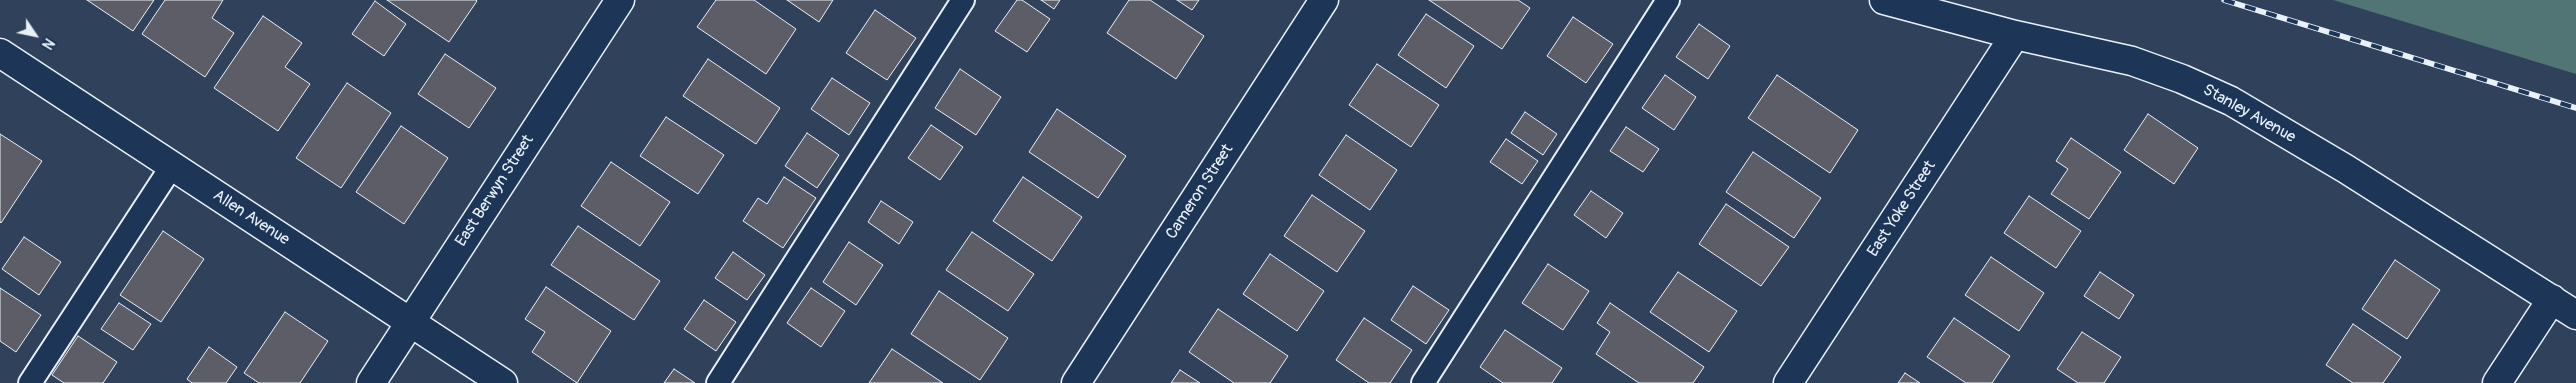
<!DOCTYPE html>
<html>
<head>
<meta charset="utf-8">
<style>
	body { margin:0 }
	#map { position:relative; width:2576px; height:383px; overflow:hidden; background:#30415c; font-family:Pangolin,sans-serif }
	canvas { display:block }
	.north { position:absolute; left:10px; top:10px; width:50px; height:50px; -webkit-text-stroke:4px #1d3557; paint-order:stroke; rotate:124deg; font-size:14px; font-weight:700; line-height:20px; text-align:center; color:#e8f1f8 }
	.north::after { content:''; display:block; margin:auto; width:18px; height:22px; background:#e8f1f8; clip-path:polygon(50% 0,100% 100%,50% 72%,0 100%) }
</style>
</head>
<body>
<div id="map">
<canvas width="2576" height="383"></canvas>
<div class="north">N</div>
</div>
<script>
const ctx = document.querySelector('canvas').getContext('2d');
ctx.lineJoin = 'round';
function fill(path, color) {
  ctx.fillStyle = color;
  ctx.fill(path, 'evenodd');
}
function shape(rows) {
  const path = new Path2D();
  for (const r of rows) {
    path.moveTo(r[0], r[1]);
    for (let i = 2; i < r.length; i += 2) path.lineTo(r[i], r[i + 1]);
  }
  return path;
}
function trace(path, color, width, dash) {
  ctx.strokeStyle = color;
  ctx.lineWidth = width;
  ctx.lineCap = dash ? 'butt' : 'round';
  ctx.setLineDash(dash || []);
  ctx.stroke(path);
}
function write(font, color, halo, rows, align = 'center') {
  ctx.font = font + ' Pangolin,sans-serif';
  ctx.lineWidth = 4;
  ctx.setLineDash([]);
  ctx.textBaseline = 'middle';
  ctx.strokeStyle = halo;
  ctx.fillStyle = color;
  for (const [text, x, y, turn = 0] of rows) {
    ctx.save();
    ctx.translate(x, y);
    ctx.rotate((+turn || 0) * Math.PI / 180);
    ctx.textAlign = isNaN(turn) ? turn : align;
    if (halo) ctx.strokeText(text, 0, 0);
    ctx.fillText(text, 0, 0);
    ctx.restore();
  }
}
const green = shape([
	[2333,0,2576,0,2576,74]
]);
const building = shape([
	[87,0,154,0,133,31,87,0],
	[165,0,223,0,212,18,234,33,205,77,142,34,165,0],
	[387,0,476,0,477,1,449,42,387,0],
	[716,0,754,0,796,29,766,74,697,27,716,0],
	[787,0,833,0,819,22,787,0],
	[1017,0,1022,0,1050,19,1027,52,995,31,1017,0],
	[1041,0,1060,0,1054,9,1041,0],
	[1129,0,1150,0,1204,36,1176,79,1107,33,1129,0],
	[1177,0,1199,0,1192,10,1177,0],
	[1429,0,1518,0,1530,8,1502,49,1429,0],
	[375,1,406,24,384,56,352,34,375,1],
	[875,10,916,38,887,80,846,53,875,10],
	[1426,14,1474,46,1446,88,1398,55,1426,14],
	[263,16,302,43,285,67,310,84,278,131,214,88,263,16],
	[1573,17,1613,44,1586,83,1547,56,1573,17],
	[1699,24,1730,46,1708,79,1676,57,1699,24],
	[445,54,496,88,469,128,418,94,445,54],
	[708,59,780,108,756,144,683,96,708,59],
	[1377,64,1439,105,1411,147,1349,105,1377,64],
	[960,69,1001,97,976,135,935,108,960,69],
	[1665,75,1696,97,1674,130,1642,108,1665,75],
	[1777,75,1858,130,1830,173,1748,118,1777,75],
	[832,78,870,103,849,135,811,109,832,78],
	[347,83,391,113,341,188,296,158,347,83],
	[1057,109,1126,156,1098,198,1029,152,1057,109],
	[1525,112,1557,134,1543,155,1511,133,1525,112],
	[2148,114,2198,148,2174,184,2124,150,2148,114],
	[666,117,724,155,698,194,640,156,666,117],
	[931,125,963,147,940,180,908,158,931,125],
	[401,126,448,158,404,224,356,192,401,126],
	[1626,127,1659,149,1643,172,1610,151,1626,127],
	[807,133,839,155,817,188,785,166,807,133],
	[0,134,42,161,1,223,0,222,0,134],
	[1346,135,1397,170,1370,210,1319,175,1346,135],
	[2071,138,2121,172,2089,219,2051,194,2068,169,2056,161,2071,138],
	[1506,139,1538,161,1522,184,1490,162,1506,139],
	[1753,152,1821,198,1794,238,1726,192,1753,152],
	[611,162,670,202,640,246,581,206,611,162],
	[784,177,816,198,783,248,743,221,758,198,767,204,784,177],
	[1023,177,1082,217,1052,261,993,221,1023,177],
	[1591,191,1623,213,1606,238,1574,215,1591,191],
	[1312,195,1365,231,1337,272,1284,236,1312,195],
	[2029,196,2081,231,2056,268,2004,233,2029,196],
	[881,201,913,222,899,244,868,222,881,201],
	[1726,204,1789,247,1761,286,1699,244,1726,204],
	[578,226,660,281,634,320,551,265,578,226],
	[163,231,204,259,161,322,120,295,163,231],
	[972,232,1034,274,1008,311,946,270,972,232],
	[24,237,61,262,39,295,2,269,24,237],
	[849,242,883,265,856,305,823,282,849,242],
	[733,252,765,275,747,300,715,278,733,252],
	[1270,254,1324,291,1297,331,1243,294,1270,254],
	[1991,257,2044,293,2019,331,1965,295,1991,257],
	[2395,260,2440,290,2407,339,2362,309,2395,260],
	[1548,264,1589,291,1563,330,1522,303,1548,264],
	[1678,272,1737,311,1709,352,1650,312,1678,272],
	[2100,272,2134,295,2119,319,2084,296,2100,272],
	[1413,286,1449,310,1426,344,1391,320,1413,286],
	[546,287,611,331,577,383,532,352,545,332,525,319,546,287],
	[0,288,41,315,16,352,0,341,0,288],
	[811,288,845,311,821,347,787,323,811,288],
	[939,291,1008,338,980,380,911,334,939,291],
	[704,300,736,322,716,351,684,329,704,300],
	[119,303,151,324,133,350,101,329,119,303],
	[1610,303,1704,367,1693,383,1639,383,1596,354,1610,332,1597,323,1610,303],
	[1218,309,1288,356,1270,383,1234,383,1189,352,1218,309],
	[285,312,328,341,300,383,259,383,244,373,285,312],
	[1364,318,1412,350,1390,383,1369,383,1336,360,1364,318],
	[1954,318,2010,356,1992,383,1966,383,1927,357,1954,318],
	[2353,324,2401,357,2383,383,2353,383,2326,365,2353,324],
	[1505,330,1562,368,1552,383,1503,383,1480,367,1505,330],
	[2082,332,2121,357,2104,383,2078,383,2057,369,2082,332],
	[78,336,117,362,103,383,64,383,52,375,78,336],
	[209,347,237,367,226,383,192,383,187,379,209,347],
	[892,349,943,383,869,383,892,349],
	[674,369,695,383,664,383,674,369],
	[1180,370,1200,383,1171,383,1180,370],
	[1905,373,1920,383,1898,383,1905,373]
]);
const service = shape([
	[30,383,172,166],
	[718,383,963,0],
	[1423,383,1668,0]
]);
const minor = shape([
	[1884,0,2015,35,2132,61,2182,79,2231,101,2346,169,2576,315],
	[0,53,503,383],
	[371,383,620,0],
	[1076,383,1324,0],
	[1788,383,2015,35],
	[2497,383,2552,299]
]);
const rail = shape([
	[2224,0,2576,108]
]);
const streetNames = [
	["Stanley Avenue",2249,114,29],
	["East Berwyn Street",495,191,-57],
	["Cameron Street",1200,192,-57],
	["East Yoke Street",1902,209,-57],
	["Allen Avenue",251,218,33]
];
fill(green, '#517474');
fill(building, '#5d5d67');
trace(building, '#e8f1f8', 1);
trace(service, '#e8f1f8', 26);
trace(minor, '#e8f1f8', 31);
trace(service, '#1d3557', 22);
trace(minor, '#1d3557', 28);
trace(rail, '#e8f1f8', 5.5);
trace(rail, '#1d3557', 4, [11]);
write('16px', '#e8f1f8', '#1d3557', streetNames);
</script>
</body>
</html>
